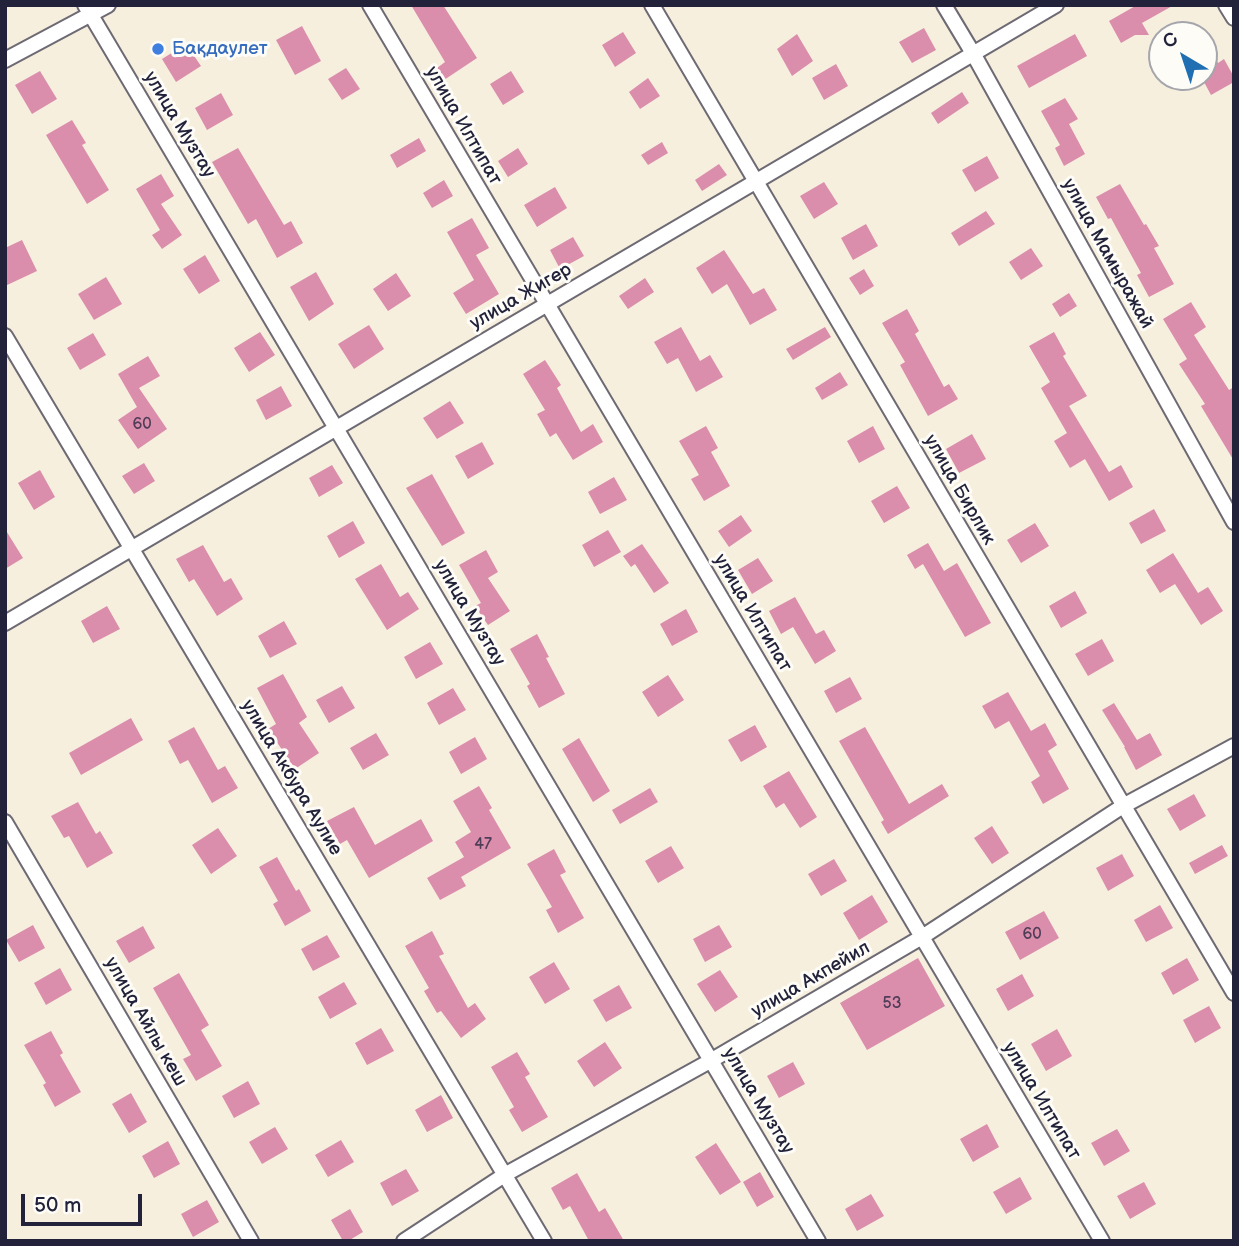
<!DOCTYPE html>
<html>
<head>
<meta charset="utf-8">
<style>
	body { margin:0 }
	#map { position:relative; width:1239px; height:1246px; overflow:hidden; background:#f7efde; font-family:"Balsamiq Sans",sans-serif }
	canvas { display:block }
	.frame { position:absolute; inset:0; border:7px solid #22223b; pointer-events:none }
	.north { position:absolute; left:1148px; top:21px; width:70px; height:70px; box-sizing:border-box; background:#fdfcf7; border:2px solid #a5a5ac; border-radius:50%; rotate:321deg; font-size:19px; font-weight:700; line-height:28px; text-align:center; color:#22223b }
	.north::after { content:''; display:block; margin:auto; width:24px; height:32px; background:#1f6fb2; clip-path:polygon(50% 0,100% 100%,50% 72%,0 100%) }
	.scale { position:absolute; left:21px; top:1194px; width:121px; height:32px; box-sizing:border-box; border:4px solid #22223b; border-top:0; padding-left:9px; font-size:21px; line-height:24px; white-space:nowrap; color:#22223b; -webkit-text-stroke:5px #fdfcf7; paint-order:stroke }
</style>
</head>
<body>
<div id="map">
<canvas width="1239" height="1246"></canvas>
<div class="frame"></div>
<div class="north">С</div>
<div class="scale">50 m</div>
</div>
<script>
const ctx = document.querySelector('canvas').getContext('2d');
ctx.lineJoin = 'round';
function fill(path, color) {
  ctx.fillStyle = color;
  ctx.fill(path, 'evenodd');
}
function shape(rows) {
  const path = new Path2D();
  for (const r of rows) {
    path.moveTo(r[0], r[1]);
    for (let i = 2; i < r.length; i += 2) path.lineTo(r[i], r[i + 1]);
  }
  return path;
}
function trace(path, color, width, dash) {
  ctx.strokeStyle = color;
  ctx.lineWidth = width;
  ctx.lineCap = dash ? 'butt' : 'round';
  ctx.setLineDash(dash || []);
  ctx.stroke(path);
}
function write(font, color, halo, rows, align = 'center') {
  ctx.font = font + ' "Balsamiq Sans",sans-serif';
  ctx.lineWidth = 6;
  ctx.setLineDash([]);
  ctx.textBaseline = 'middle';
  ctx.strokeStyle = halo;
  ctx.fillStyle = color;
  for (const [text, x, y, turn = 0] of rows) {
    ctx.save();
    ctx.translate(x, y);
    ctx.rotate((+turn || 0) * Math.PI / 180);
    ctx.textAlign = isNaN(turn) ? turn : align;
    if (halo) ctx.strokeText(text, 0, 0);
    ctx.fillText(text, 0, 0);
    ctx.restore();
  }
}
const building = shape([
	[411,5,443,5,477,58,444,80,437,68,445,62],
	[1137,5,1174,5,1142,23,1149,35,1135,35,1121,43,1109,21],
	[302,26,321,61,295,75,276,40],
	[924,28,936,50,912,63,899,42],
	[623,32,636,53,615,67,602,45],
	[797,34,813,61,792,76,777,49],
	[1075,34,1087,56,1029,88,1017,66],
	[1204,38,1218,63,1224,59,1234,77,1234,82,1211,95,1204,82],
	[186,44,201,66,176,82,162,59],
	[836,64,848,86,824,100,812,78],
	[346,68,360,89,342,100,328,79],
	[40,71,57,99,32,114,15,85],
	[511,71,524,92,503,105,490,84],
	[648,78,660,96,640,109,629,92],
	[962,92,969,103,938,124,931,113],
	[221,93,233,115,207,130,195,108],
	[1065,98,1078,119,1069,124,1085,154,1064,166,1055,148,1060,145,1041,111],
	[72,120,86,143,82,145,109,190,87,204,46,135],
	[419,138,426,151,397,168,390,155],
	[662,142,668,153,648,165,641,155],
	[238,148,284,225,291,221,303,243,277,258,256,219,248,224,212,162],
	[518,148,528,164,508,177,498,161],
	[987,156,999,178,975,192,962,170],
	[719,164,727,175,702,191,695,180],
	[161,174,174,196,161,204,182,235,162,249,152,235,160,230,136,189],
	[444,180,453,196,432,208,423,193],
	[824,182,838,204,814,219,800,196],
	[1120,184,1144,225,1146,224,1159,246,1154,248,1174,284,1149,297,1137,275,1141,273,1111,218,1108,219,1096,197],
	[555,187,567,208,537,227,524,205],
	[986,211,995,224,959,246,951,233],
	[472,218,489,248,476,255,499,294,466,314,453,293,474,280,447,232],
	[866,224,878,246,853,260,841,238],
	[573,237,584,256,560,269,550,250],
	[22,240,37,271,5,286,5,248],
	[1031,248,1043,266,1021,280,1009,262],
	[724,250,753,294,764,288,777,310,750,325,727,284,712,294,696,268],
	[205,255,220,281,199,294,183,269],
	[864,269,874,286,860,295,849,278],
	[316,272,334,304,309,321,290,287],
	[396,273,411,296,388,311,373,289],
	[106,277,122,304,94,320,78,294],
	[645,278,654,292,628,309,619,296],
	[1069,293,1077,306,1060,317,1052,304],
	[1191,302,1206,327,1194,335,1229,390,1234,387,1234,461,1201,406,1205,404,1179,364,1187,359,1163,319],
	[907,309,919,331,915,334,944,387,949,384,958,399,928,416,900,365,905,362,882,323],
	[369,325,384,349,354,369,338,344],
	[681,327,700,361,710,355,723,377,696,392,678,358,667,364,654,342],
	[825,327,831,337,793,360,786,349],
	[260,332,275,355,249,372,234,348],
	[1054,332,1066,354,1063,356,1087,396,1069,406,1109,472,1121,465,1133,487,1109,501,1085,459,1070,468,1054,441,1067,433,1041,388,1050,382,1029,346],
	[93,333,106,355,80,370,67,348],
	[148,356,160,376,139,388,167,429,138,449,118,420,137,407,118,374],
	[545,360,561,385,557,388,581,432,593,424,603,442,573,460,556,433,550,437,537,414,545,410,523,374],
	[840,372,848,385,822,400,815,388],
	[281,386,292,406,266,420,256,400],
	[450,401,464,423,437,439,423,418],
	[706,426,718,448,711,452,730,486,704,501,691,479,699,475,679,441],
	[873,426,885,449,859,463,847,441],
	[972,434,986,459,959,473,946,449],
	[482,442,494,464,468,479,455,456],
	[144,463,155,481,134,494,122,476],
	[332,465,343,483,319,497,309,478],
	[40,470,55,497,34,510,18,483],
	[432,474,465,533,442,546,406,488],
	[614,477,627,500,600,514,588,492],
	[897,486,910,508,884,523,871,501],
	[1154,509,1166,531,1141,544,1129,523],
	[741,515,752,531,729,547,718,531],
	[353,521,365,543,339,558,327,536],
	[1035,523,1049,546,1021,563,1007,540],
	[5,529,23,558,5,569],
	[608,530,621,552,594,567,582,545],
	[928,543,944,571,957,563,991,623,965,637,923,564,915,569,907,555],
	[642,544,669,583,654,593,635,564,631,567,623,556],
	[203,545,224,582,231,578,243,599,217,616,194,579,189,582,176,559],
	[486,550,498,572,488,578,510,611,488,625,475,606,481,603,459,565],
	[1173,553,1198,593,1208,587,1223,611,1201,625,1175,584,1160,593,1146,570],
	[758,558,773,581,752,594,738,570],
	[381,564,400,597,408,592,419,609,387,630,355,579],
	[1075,591,1087,613,1061,628,1049,606],
	[795,597,816,634,824,630,836,651,815,664,793,627,781,634,769,611],
	[107,606,120,629,93,643,81,621],
	[686,609,698,632,672,646,660,624],
	[284,621,297,644,270,658,258,636],
	[537,634,549,657,546,658,565,694,539,708,527,686,530,684,510,649],
	[1102,639,1114,661,1088,676,1075,654],
	[430,642,443,664,416,679,404,657],
	[283,674,307,717,299,723,319,753,295,769,268,729,276,724,257,688],
	[668,675,684,700,658,717,642,692],
	[850,677,862,699,836,713,824,691],
	[342,686,355,708,329,723,316,700],
	[453,688,466,710,439,725,427,703],
	[1008,692,1031,731,1045,723,1057,745,1048,751,1069,789,1043,804,1031,782,1040,776,1009,721,995,729,982,706],
	[1114,703,1137,740,1150,733,1162,755,1136,770,1124,747,1125,747,1102,710],
	[131,718,143,740,81,775,69,753],
	[755,725,767,747,741,762,728,740],
	[194,727,218,770,225,766,238,788,212,803,188,760,180,764,168,741],
	[865,727,909,804,942,784,949,796,888,834,881,822,884,820,839,741],
	[376,733,389,755,363,770,350,748],
	[475,737,487,759,461,774,449,752],
	[579,738,610,791,593,802,562,749],
	[789,771,817,817,800,828,784,803,776,808,763,786],
	[479,786,492,808,489,810,511,848,461,877,466,886,440,900,427,878,464,857,455,842,471,832,453,801],
	[650,788,658,802,620,824,612,810],
	[1194,794,1206,816,1180,831,1167,809],
	[78,802,96,834,100,831,113,853,87,868,69,836,64,838,51,816],
	[354,807,375,845,421,819,433,841,369,878,347,840,340,844,327,821],
	[992,826,1009,853,992,864,974,838],
	[218,828,237,856,211,874,192,845],
	[1222,845,1228,856,1195,874,1189,863],
	[671,846,684,868,658,883,645,861],
	[554,849,566,872,560,875,584,918,558,933,546,910,552,907,527,864],
	[1122,854,1134,876,1108,891,1096,868],
	[277,857,296,891,299,889,311,911,285,926,273,904,278,901,259,867],
	[834,859,847,881,821,896,808,874],
	[872,895,888,922,859,940,843,913],
	[1160,905,1173,928,1146,942,1134,920],
	[1044,911,1059,938,1020,960,1005,932],
	[33,925,45,948,19,962,6,940],
	[719,925,732,947,705,962,693,939],
	[143,926,155,948,129,963,116,941],
	[432,931,444,954,439,956,468,1008,475,1003,486,1019,461,1038,441,1011,437,1013,424,991,429,988,405,946],
	[327,935,340,957,313,971,301,949],
	[918,958,945,1006,867,1050,840,1003],
	[1187,958,1199,980,1173,995,1161,973],
	[554,962,570,989,545,1004,529,977],
	[60,968,72,990,46,1005,34,983],
	[720,970,738,997,715,1012,697,984],
	[179,973,209,1025,201,1030,222,1066,196,1081,183,1059,191,1055,153,988],
	[1022,974,1034,996,1008,1011,996,989],
	[344,982,357,1004,330,1019,318,997],
	[619,985,632,1008,606,1022,593,1000],
	[1209,1006,1221,1028,1195,1043,1183,1020],
	[381,1028,394,1051,367,1065,355,1043],
	[1057,1029,1072,1056,1046,1071,1031,1044],
	[51,1031,63,1053,60,1055,81,1092,55,1107,43,1085,46,1083,24,1045],
	[605,1042,622,1068,594,1087,577,1061],
	[517,1052,530,1074,525,1077,548,1117,522,1132,509,1110,514,1107,491,1067],
	[793,1062,805,1084,779,1098,767,1076],
	[248,1081,260,1104,234,1118,222,1096],
	[131,1093,147,1122,129,1133,112,1104],
	[441,1095,453,1118,427,1132,415,1110],
	[987,1124,999,1147,973,1162,960,1139],
	[275,1127,288,1149,262,1164,249,1142],
	[1117,1129,1130,1151,1104,1166,1091,1143],
	[341,1140,354,1162,328,1177,315,1155],
	[168,1141,180,1164,154,1178,142,1156],
	[716,1143,741,1182,720,1195,695,1157],
	[406,1169,419,1191,392,1206,380,1183],
	[760,1172,774,1197,757,1207,743,1182],
	[577,1173,599,1212,605,1208,624,1241,589,1241,570,1206,563,1210,551,1188],
	[1020,1177,1032,1199,1006,1214,993,1192],
	[1144,1182,1156,1204,1130,1219,1117,1196],
	[871,1194,884,1216,857,1231,845,1209],
	[207,1200,219,1222,193,1237,181,1214],
	[350,1209,363,1232,348,1241,343,1241,331,1220]
]);
const street = shape([
	[85,5,818,1241],
	[370,5,1102,1241],
	[652,5,1234,993],
	[944,5,974,55,1234,522],
	[1226,5,1234,18],
	[5,60,108,5],
	[5,336,544,1241],
	[5,623,1056,5],
	[5,822,251,1241],
	[404,1241,506,1174,712,1060,922,937,1123,806,1234,746]
]);
const markers = [
	[158,49,7,"#3f7fe0"]
];
const numberNames = [
	["60",142,425],
	["47",483,845],
	["60",1032,935],
	["53",892,1004]
];
const shopNames = [
	["Бақдаулет",172,49]
];
const streetNames = [
	["улица Музтау",179,125,59],
	["улица Илтипат",463,126,60],
	["улица Мамыражай",1107,254,61],
	["улица Жигер",521,297,-30],
	["улица Бирлик",959,490,60],
	["улица Музтау",469,613,59],
	["улица Илтипат",752,613,59],
	["улица Акбура Аулие",291,778,59],
	["улица Акпейил",811,980,-30],
	["улица Айлы кеш",145,1022,60],
	["улица Музтау",758,1101,59],
	["улица Илтипат",1041,1101,59]
];
fill(building, '#db8dac');
trace(street, '#6d6a74', 18);
trace(street, '#fff', 14);
for (const [x, y, r, color] of markers) {
  const dot = new Path2D();
  dot.arc(x, y, r, 0, 2 * Math.PI);
  ctx.fillStyle = color;
  ctx.fill(dot);
  trace(dot, '#fdfcf7', 2.5);
}
write('16px', '#503d57', null, numberNames);
write('19px', '#366cbe', '#fdfcf7', shopNames, 'left');
write('19px', '#22223b', '#fdfcf7', streetNames);
</script>
</body>
</html>
